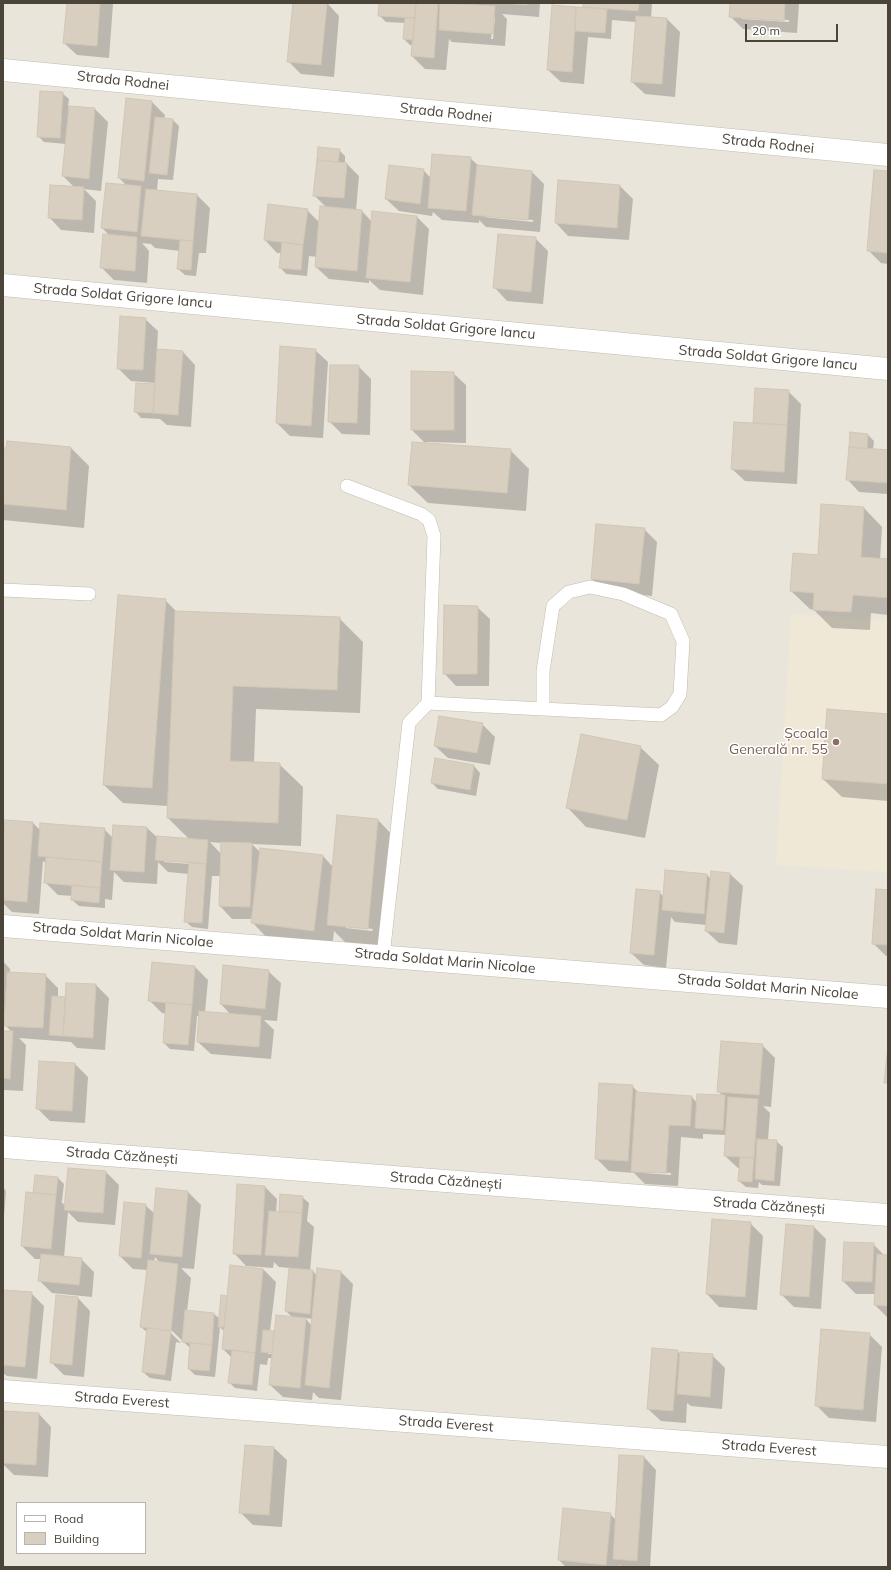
<!DOCTYPE html>
<html>
<head>
<meta charset="utf-8">
<style>
	body { margin:0 }
	#map { position:relative; width:891px; height:1570px; overflow:hidden; background:#f6f3ec; font-family:Mulish,sans-serif }
	canvas { display:block }
	.frame { position:absolute; inset:0; border:4px solid #4b4439; pointer-events:none }
	.legend { position:absolute; left:16px; top:1502px; width:130px; height:52px; box-sizing:border-box; background:#fff; border:1px solid #b7b4b0; margin:0; padding:5px 7px; list-style:none; font-size:12px; color:#4b4439 }
	.legend li { display:flex; align-items:center; gap:8px; height:20px }
	.legend b { width:20px; border:1px solid #b7b4b0 }
	.scale { position:absolute; left:745px; top:24px; width:93px; height:18px; box-sizing:border-box; border:2px solid #4b4439; border-top:0; padding-left:5px; font-size:12px; line-height:14px; white-space:nowrap; color:#4b4439; -webkit-text-stroke:3px #fff; paint-order:stroke }
</style>
</head>
<body>
<div id="map">
<canvas width="891" height="1570"></canvas>
<div class="frame"></div>
<ul class="legend">
<li><b style="height:5px;background:#fff"></b>Road</li>
<li><b style="height:11px;background:#d8cfc1"></b>Building</li>
</ul>
<div class="scale">20 m</div>
</div>
<script>
const ctx = document.querySelector('canvas').getContext('2d');
ctx.lineJoin = 'round';
function fill(path, color) {
  ctx.fillStyle = color;
  ctx.fill(path, 'evenodd');
}
function shape(rows) {
  const path = new Path2D();
  for (const r of rows) {
    path.moveTo(r[0], r[1]);
    for (let i = 2; i < r.length; i += 2) path.lineTo(r[i], r[i + 1]);
  }
  return path;
}
function trace(path, color, width, dash) {
  ctx.strokeStyle = color;
  ctx.lineWidth = width;
  ctx.lineCap = dash ? 'butt' : 'round';
  ctx.setLineDash(dash || []);
  ctx.stroke(path);
}
function write(font, color, halo, rows, align = 'center') {
  ctx.font = font + ' Mulish,sans-serif';
  ctx.lineWidth = 3;
  ctx.setLineDash([]);
  ctx.textBaseline = 'middle';
  ctx.strokeStyle = halo;
  ctx.fillStyle = color;
  for (const [text, x, y, turn = 0] of rows) {
    ctx.save();
    ctx.translate(x, y);
    ctx.rotate((+turn || 0) * Math.PI / 180);
    ctx.textAlign = isNaN(turn) ? turn : align;
    if (halo) ctx.strokeText(text, 0, 0);
    ctx.fillText(text, 0, 0);
    ctx.restore();
  }
}
const residential = shape([
	[3,3,888,3,888,1567,3,1567],
	[17,1503,145,1503,145,1553,17,1553]
]);
const education = shape([
	[791,614,888,620,888,872,776,865]
]);
const shadow = shape([
	[68,3,112,3,113,4,109,58,77,55,64,43],
	[294,3,327,3,339,16,334,77,301,74,288,61],
	[380,3,540,3,539,17,502,14,507,19,505,46,452,42,449,39,446,70,425,69,412,56,413,45,410,45,404,39,405,23,386,22,379,15],
	[493,17,495,17,493,39,491,39],
	[584,3,652,3,651,18,667,19,680,32,675,97,645,94,632,82,636,22,612,20,611,39,588,37,584,84,561,82,548,70,553,6,586,8,584,6],
	[731,3,799,3,797,33,743,29,730,16],
	[742,17,789,20,789,22,742,19],
	[62,93,69,99,68,107,95,109,108,122,101,191,84,189,96,201,94,233,61,230,49,217,75,188,63,176,66,144,44,142,38,136],
	[127,99,152,102,165,115,164,119,173,120,179,126,173,180,158,179,157,191,197,195,210,208,206,253,199,253,196,276,185,275,178,269,180,251,155,248,151,244,142,243,149,251,147,283,114,280,101,267,110,236,102,228,127,186,119,178],
	[319,148,339,150,345,156,345,163,347,164,359,176,356,211,362,211,372,222,417,217,429,229,423,295,380,290,369,280,369,283,329,279,316,267,317,257,309,256,307,276,286,274,280,267,281,253,277,253,265,240,307,210,320,223,327,208,314,195],
	[470,158,479,166,532,172,544,184,540,232,486,227,479,220,479,223,442,220,433,212,432,216,399,211,386,199,423,170,431,178],
	[485,215,533,220,533,222,485,217],
	[888,172,888,264,881,263,868,250],
	[559,181,620,186,633,199,629,240,568,236,556,223],
	[535,238,548,251,543,304,507,301,495,288],
	[145,319,158,331,157,350,183,352,195,365,191,427,167,425,160,419,141,418,135,411,156,383,131,381,118,368],
	[281,348,315,350,328,362,323,438,290,436,277,423],
	[358,366,371,379,370,435,342,434,329,421],
	[453,373,466,385,466,443,426,442,426,444,412,430],
	[756,389,788,391,801,404,797,484,745,481,732,469,754,424],
	[868,435,874,441,873,450,888,451,888,494,859,492,847,479],
	[71,448,89,466,84,528,3,520,3,449],
	[510,450,529,469,526,511,428,503,409,485],
	[864,508,882,527,880,560,888,560,888,615,871,613,870,630,832,628,814,610,810,609,791,591,819,556],
	[644,529,657,542,652,596,605,591,592,579],
	[165,600,177,612,339,618,363,642,360,713,256,709,254,763,279,764,303,787,301,846,252,844,261,853,323,856,333,867,378,820,396,839,386,947,346,943,334,931,332,949,270,941,252,922,252,919,232,919,220,906,220,876,212,876,208,929,192,927,185,921,189,874,168,872,158,862,157,884,124,882,114,872,112,900,105,899,105,908,79,906,72,900,73,896,58,895,45,882,47,864,43,861,39,914,12,912,3,903,3,821,5,823,33,823,41,831,104,829,113,838,147,828,158,838,189,839,168,818,168,806,123,803,104,785],
	[210,842,221,843,221,854],
	[164,860,190,862,190,864,164,862],
	[346,926,373,929,372,931,346,928],
	[477,607,490,619,489,686,456,686,444,673],
	[888,715,888,801,842,797,823,779],
	[482,724,495,737,490,765,448,758,435,746],
	[640,747,659,765,645,838,586,827,568,808],
	[474,766,480,773,476,796,438,789,432,783],
	[712,872,730,874,743,886,737,945,719,943,706,931,707,925,675,922,671,917,666,968,644,965,631,953,659,892,664,897,707,875,711,879],
	[888,891,888,956,886,956,873,943],
	[3,961,10,969,10,973,45,975,58,988,58,998,66,998,67,984,96,985,109,998,105,1050,77,1048,71,1042,19,1038,26,1045,23,1091,3,1090,3,1032,12,1032,5,1025,3,1024],
	[153,963,195,967,208,980,205,1012,231,1015,221,1004,268,971,281,983,277,1021,264,1020,274,1030,271,1059,211,1054,198,1042,200,1017,197,1016,194,1051,170,1049,164,1043,166,1014,162,1013,149,1000],
	[762,1045,775,1058,771,1107,763,1106,770,1113,768,1140,776,1141,783,1147,780,1186,762,1185,759,1182,758,1188,746,1187,739,1181,740,1168,738,1168,725,1156,726,1135,703,1134,703,1139,681,1137,678,1186,645,1184,634,1173,609,1171,596,1158,632,1086,640,1094,692,1097,697,1103,723,1096,718,1091],
	[644,1171,671,1173,671,1175,644,1173],
	[40,1062,75,1064,88,1077,85,1123,50,1121,37,1108],
	[69,1169,106,1172,119,1185,115,1225,78,1222,68,1212,64,1257,81,1259,94,1272,92,1297,52,1293,39,1280,41,1259,35,1259,22,1246,34,1194,58,1178,64,1184,62,1201,61,1201,65,1206],
	[3,1187,6,1191,3,1229],
	[265,1187,277,1199,276,1213,282,1213,280,1211,281,1195,302,1197,309,1203,307,1221,314,1227,310,1271,313,1271,317,1276,340,1271,353,1284,341,1400,319,1398,313,1392,312,1400,283,1397,270,1385,273,1358,268,1358,267,1365,260,1364,257,1391,235,1388,229,1382,232,1358,223,1349,225,1332,220,1327,215,1377,195,1375,189,1369,190,1348,168,1327,166,1328,181,1343,176,1342,171,1381,150,1378,143,1372,148,1333,141,1327,148,1270,133,1269,120,1256,145,1205,155,1214,157,1190,188,1192,201,1205,194,1269,181,1268,191,1278,187,1311,214,1314,220,1319,227,1297,228,1298,263,1269,276,1282,270,1331,275,1333,293,1318,286,1311,290,1268,279,1267,274,1262,273,1268,246,1266,234,1253],
	[155,1257,160,1263,154,1262],
	[305,1318,313,1319,312,1326],
	[268,1352,277,1352,277,1354,268,1354],
	[750,1223,763,1236,757,1310,719,1307,707,1294],
	[814,1227,826,1239,821,1309,794,1307,781,1294],
	[873,1244,885,1256,888,1256,888,1318,875,1305,876,1294,856,1294,843,1281],
	[3,1291,31,1293,44,1306,37,1379,7,1376,3,1373],
	[78,1298,90,1311,84,1377,64,1375,51,1362],
	[869,1334,882,1347,876,1422,829,1418,816,1405],
	[677,1351,681,1355,712,1355,725,1368,722,1409,691,1406,687,1403,686,1423,661,1421,648,1409],
	[5,1412,39,1414,51,1427,48,1477,14,1475,3,1464],
	[274,1448,287,1460,282,1527,253,1525,241,1513],
	[644,1457,656,1470,650,1567,622,1567,619,1565,619,1567,566,1567,559,1560,610,1514,616,1520]
]);
const building = shape([
	[67,3,100,3,97,46,63,43,67,3],
	[293,3,327,3,321,65,287,62,293,3],
	[379,3,416,3,415,18,378,16,379,3],
	[416,3,438,3,434,58,411,56,416,3],
	[440,3,495,6,493,34,439,30,440,3],
	[501,3,527,3,527,5,501,3],
	[583,3,639,3,638,11,583,7,583,3],
	[730,3,785,3,784,21,729,17,730,3],
	[552,5,576,7,572,72,547,70,552,5],
	[576,7,607,9,605,33,575,31,576,7],
	[636,16,667,18,662,84,631,82,636,16],
	[405,18,415,18,413,40,403,39,405,18],
	[40,91,63,92,60,138,37,137,40,91],
	[126,98,152,101,144,181,118,178,126,98],
	[69,106,95,108,89,179,62,176,69,106],
	[155,117,173,119,167,175,149,173,155,117],
	[318,147,340,149,338,162,317,160,318,147],
	[432,154,471,157,466,211,428,208,432,154],
	[317,160,347,163,344,198,313,196,317,160],
	[389,165,424,169,420,204,385,199,389,165],
	[477,165,532,171,528,220,472,215,477,165],
	[874,170,888,171,888,253,867,251,874,170],
	[558,180,620,185,617,228,555,223,558,180],
	[106,183,141,186,137,232,101,228,106,183],
	[50,185,84,187,82,220,48,218,50,185],
	[146,189,197,194,193,241,141,236,146,189],
	[268,204,308,209,303,245,264,240,268,204],
	[320,206,362,210,357,271,315,267,320,206],
	[372,211,417,216,410,282,366,278,372,211],
	[103,234,137,237,135,271,100,268,103,234],
	[498,234,536,237,531,292,493,288,498,234],
	[180,240,193,241,191,270,177,269,180,240],
	[282,242,303,245,301,270,279,268,282,242],
	[120,316,146,318,143,370,117,369,120,316],
	[280,346,316,349,311,426,276,423,280,346],
	[157,349,183,351,178,415,153,413,157,349],
	[330,365,359,365,357,423,328,422,330,365],
	[411,371,454,372,454,430,411,430,411,371],
	[136,383,155,384,153,413,134,412,136,383],
	[755,388,789,390,787,425,753,423,755,388],
	[734,422,787,425,784,472,731,469,734,422],
	[850,432,868,434,867,449,849,447,850,432],
	[7,441,71,447,66,510,3,504,3,448,6,448,7,441],
	[412,442,511,449,507,493,408,485,412,442],
	[849,447,888,450,888,483,846,480,849,447],
	[821,504,864,507,861,557,888,559,888,598,853,595,851,612,813,610,814,593,790,591,793,553,818,555,821,504],
	[596,524,645,528,639,584,591,579,596,524],
	[118,595,166,599,152,788,103,785,118,595],
	[444,605,478,606,477,674,443,674,444,605],
	[175,611,340,617,337,690,233,686,230,761,280,763,278,823,167,818,175,611],
	[827,709,888,714,888,784,822,779,827,709],
	[439,716,483,723,477,753,434,746,439,716],
	[581,734,641,746,627,820,566,808,581,734],
	[435,758,474,765,470,790,431,783,435,758],
	[337,815,378,819,368,929,327,925,337,815],
	[5,820,33,822,27,902,3,900,3,839,5,820],
	[40,823,105,828,102,862,38,856,40,823],
	[113,825,147,827,144,872,110,870,113,825],
	[157,836,208,840,206,864,155,860,157,836],
	[221,842,252,843,250,907,219,906,221,842],
	[260,848,323,855,314,931,251,923,260,848],
	[46,857,102,862,100,888,44,883,46,857],
	[189,862,206,864,202,923,184,922,189,862],
	[665,870,707,874,704,914,662,910,665,870],
	[711,871,730,873,724,933,705,931,711,871],
	[72,885,100,888,99,903,71,900,72,885],
	[636,889,660,891,654,955,630,953,636,889],
	[876,889,888,890,888,945,872,944,876,889],
	[152,962,195,966,192,1005,148,1001,152,962],
	[223,965,269,970,265,1009,220,1004,223,965],
	[7,972,46,974,43,1028,4,1026,7,972],
	[66,983,96,984,93,1038,63,1036,66,983],
	[52,996,66,997,63,1036,49,1035,52,996],
	[166,1002,192,1005,188,1045,163,1043,166,1002],
	[199,1011,261,1016,259,1047,197,1042,199,1011],
	[3,1031,13,1031,10,1079,3,1078,3,1031],
	[721,1041,763,1044,759,1095,717,1092,721,1041],
	[888,1046,888,1083,884,1083,888,1046],
	[39,1061,75,1063,72,1111,36,1109,39,1061],
	[599,1083,633,1085,628,1161,595,1159,599,1083],
	[636,1092,692,1096,690,1126,669,1125,666,1173,631,1172,636,1092],
	[697,1094,725,1095,723,1130,695,1128,697,1094],
	[728,1097,758,1099,754,1158,724,1156,728,1097],
	[757,1139,777,1140,774,1181,755,1179,757,1139],
	[740,1157,754,1158,752,1182,738,1181,740,1157],
	[68,1168,106,1171,103,1213,64,1210,68,1168],
	[35,1175,58,1177,56,1195,33,1193,35,1175],
	[237,1184,265,1186,261,1255,233,1254,237,1184],
	[156,1188,188,1191,182,1257,150,1254,156,1188],
	[26,1192,56,1195,51,1249,21,1246,26,1192],
	[280,1194,303,1196,302,1213,279,1211,280,1194],
	[124,1202,146,1204,141,1258,119,1256,124,1202],
	[269,1211,302,1213,298,1257,265,1255,269,1211],
	[712,1219,751,1222,745,1297,706,1294,712,1219],
	[786,1224,814,1226,809,1297,780,1295,786,1224],
	[844,1242,874,1243,872,1282,842,1281,844,1242],
	[41,1254,82,1258,79,1285,38,1281,41,1254],
	[877,1254,888,1255,888,1306,874,1305,877,1254],
	[148,1260,178,1264,171,1331,140,1327,148,1260],
	[230,1265,263,1269,255,1353,222,1349,230,1265],
	[289,1268,313,1270,310,1314,285,1311,289,1268],
	[317,1268,341,1271,329,1388,305,1385,317,1268],
	[3,1290,32,1292,25,1367,3,1365,3,1290],
	[56,1295,78,1297,72,1365,50,1363,56,1295],
	[221,1295,227,1296,224,1327,218,1327,221,1295],
	[185,1310,214,1313,212,1345,182,1342,185,1310],
	[276,1315,306,1318,300,1388,269,1385,276,1315],
	[147,1328,171,1331,165,1375,142,1372,147,1328],
	[821,1329,870,1333,863,1410,815,1406,821,1329],
	[263,1330,274,1331,272,1353,261,1352,263,1330],
	[190,1343,212,1345,209,1371,188,1369,190,1343],
	[652,1348,678,1350,673,1411,647,1409,652,1348],
	[232,1350,255,1353,252,1385,228,1383,232,1350],
	[680,1352,713,1354,710,1397,677,1394,680,1352],
	[4,1411,39,1413,36,1465,3,1463,4,1411],
	[245,1445,274,1447,269,1515,239,1513,245,1445],
	[619,1455,644,1456,637,1561,613,1559,619,1455],
	[563,1508,611,1513,606,1565,558,1560,563,1508]
]);
const service = shape([
	[347,486,421,514,429,520,434,536,428,703,409,723,383,956],
	[3,590,89,594],
	[428,703,543,709,661,715,672,707,680,694,683,641,671,614,623,594,590,587,569,592,553,606,543,671,543,709]
]);
const minor = shape([
	[3,70,888,155],
	[3,285,888,369],
	[3,926,888,997],
	[3,1147,888,1215],
	[3,1391,888,1457]
]);
const markers = [
	[836,742,4,"#8d6e63"]
];
const streetNames = [
	["Strada Rodnei",123,81,6],
	["Strada Rodnei",446,113,6],
	["Strada Rodnei",768,144,6],
	["Strada Soldat Grigore Iancu",123,296,5],
	["Strada Soldat Grigore Iancu",446,327,5],
	["Strada Soldat Grigore Iancu",768,358,5],
	["Strada Soldat Marin Nicolae",123,935,5],
	["Strada Soldat Marin Nicolae",445,961,5],
	["Strada Soldat Marin Nicolae",768,987,5],
	["Strada Căzănești",122,1156,4],
	["Strada Căzănești",446,1181,4],
	["Strada Căzănești",769,1206,4],
	["Strada Everest",122,1400,4],
	["Strada Everest",446,1424,4],
	["Strada Everest",769,1448,4]
];
const educationNames = [
	["Școala",828,734],
	["Generală nr. 55",828,750]
];
fill(residential, '#eae5da');
fill(education, '#efe8d6');
fill(shadow, '#0003');
fill(building, '#d8cfc1');
trace(building, '#d3c7b4', 1);
trace(service, '#c2bbae', 14);
trace(minor, '#c2bbae', 23);
trace(service, '#fff', 13);
trace(minor, '#fff', 22);
for (const [x, y, r, color] of markers) {
  const dot = new Path2D();
  dot.arc(x, y, r, 0, 2 * Math.PI);
  ctx.fillStyle = color;
  ctx.fill(dot);
  trace(dot, '#fff', 1.5);
}
write('14px', '#4b4439', '#fff', streetNames);
write('14px', '#785e54', '#fff', educationNames, 'right');
</script>
</body>
</html>
